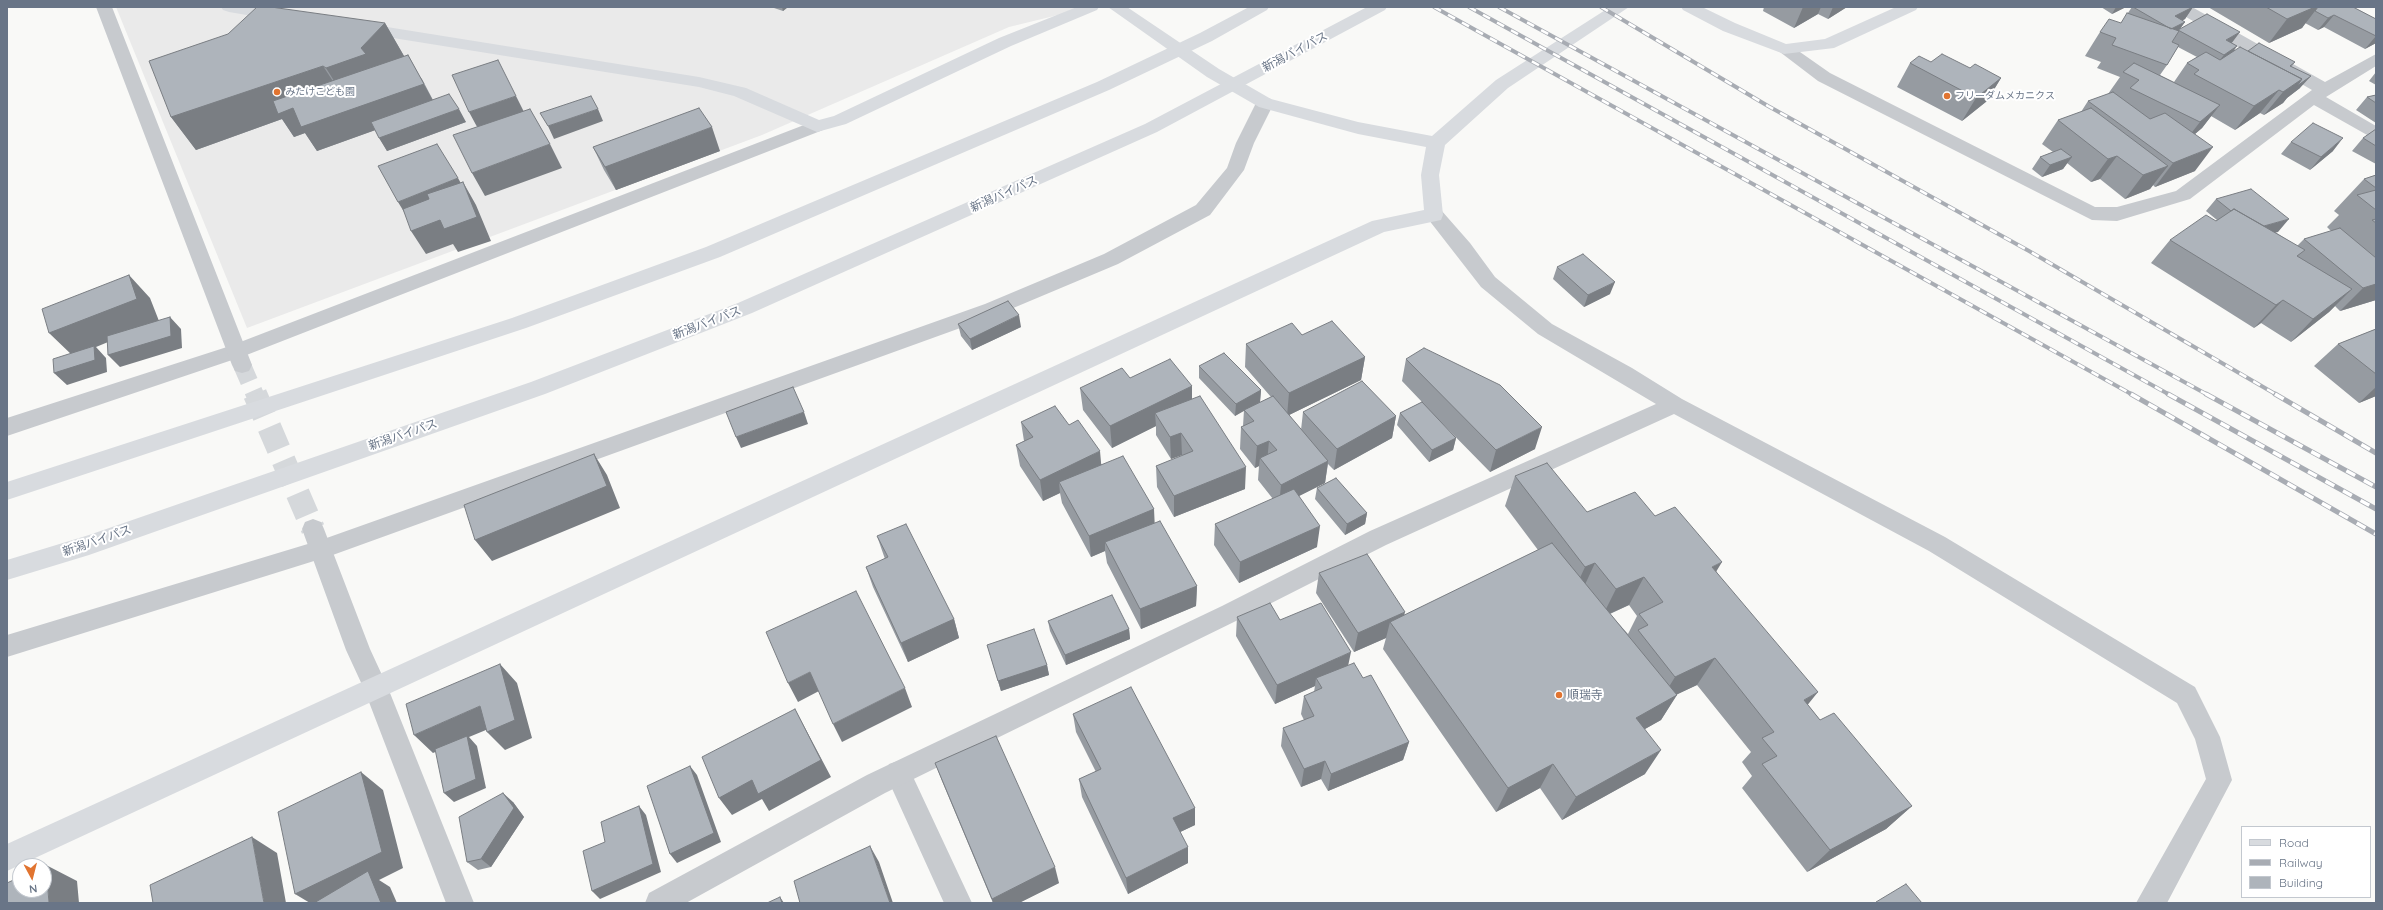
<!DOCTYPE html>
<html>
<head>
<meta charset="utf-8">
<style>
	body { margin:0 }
	#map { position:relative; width:2383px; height:910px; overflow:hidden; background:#f9f9f7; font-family:Quicksand,sans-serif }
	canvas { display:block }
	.frame { position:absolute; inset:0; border:8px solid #697587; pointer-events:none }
	.legend { position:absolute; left:2241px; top:826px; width:130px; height:72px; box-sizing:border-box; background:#fff; border:1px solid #c3c8cf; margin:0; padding:5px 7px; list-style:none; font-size:12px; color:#697587 }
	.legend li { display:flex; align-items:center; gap:8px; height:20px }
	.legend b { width:20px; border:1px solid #c3c8cf }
	.north { position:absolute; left:12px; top:858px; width:40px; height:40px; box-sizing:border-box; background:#fff; border:1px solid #c3c8cf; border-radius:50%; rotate:173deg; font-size:11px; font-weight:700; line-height:16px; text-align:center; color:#697587 }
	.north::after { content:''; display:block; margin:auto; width:14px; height:18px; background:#e17430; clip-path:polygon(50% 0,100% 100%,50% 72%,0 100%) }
</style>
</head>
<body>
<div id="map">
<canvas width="2383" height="910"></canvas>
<div class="frame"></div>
<ul class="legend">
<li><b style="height:5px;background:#d8dbdf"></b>Road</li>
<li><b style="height:5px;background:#a8acb3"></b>Railway</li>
<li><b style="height:11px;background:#aeb4bb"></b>Building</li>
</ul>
<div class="north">N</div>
</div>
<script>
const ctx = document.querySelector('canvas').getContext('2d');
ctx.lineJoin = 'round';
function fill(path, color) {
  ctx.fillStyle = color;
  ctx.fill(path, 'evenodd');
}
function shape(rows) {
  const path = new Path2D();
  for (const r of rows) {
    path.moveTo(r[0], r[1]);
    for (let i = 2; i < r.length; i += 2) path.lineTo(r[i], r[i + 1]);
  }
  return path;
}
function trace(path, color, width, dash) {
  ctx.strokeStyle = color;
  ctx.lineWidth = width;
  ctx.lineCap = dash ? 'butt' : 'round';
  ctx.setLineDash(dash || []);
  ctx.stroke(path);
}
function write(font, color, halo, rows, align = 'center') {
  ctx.font = font + ' Quicksand,"Noto Sans JP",sans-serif';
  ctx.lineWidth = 4;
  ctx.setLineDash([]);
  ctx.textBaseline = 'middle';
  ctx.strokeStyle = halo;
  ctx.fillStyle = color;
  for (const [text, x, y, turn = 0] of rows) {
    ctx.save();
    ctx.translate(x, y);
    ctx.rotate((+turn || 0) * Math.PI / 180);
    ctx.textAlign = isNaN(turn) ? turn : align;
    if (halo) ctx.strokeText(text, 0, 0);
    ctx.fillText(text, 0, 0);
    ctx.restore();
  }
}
const built = shape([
	[116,7,1091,7,1009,27,762,135,247,328]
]);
const streetTunnelFar1 = shape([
	[242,365,255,395]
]);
const streetTunnel = shape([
	[255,394,313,529]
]);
const lane = shape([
	[1265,97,1271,99,1274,103,1254,143,1244,170,1210,215,1118,264,999,314,330,556,7,657,7,635,321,540,985,304,1104,254,1196,205,1227,168,1236,143,1256,103,1259,99,1265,97],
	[817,120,823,122,826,126,823,130,244,356,7,436,7,418,230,346,817,120],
	[898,761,907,764,972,903,944,903,885,773,889,764,898,761]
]);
const street = shape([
	[96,7,112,7,252,365,249,371,242,373,235,371,232,365,96,7],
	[2172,7,2192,7,2325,82,2376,54,2376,66,2326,97,2376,126,2376,140,2314,105,2190,199,2117,221,2092,220,1818,81,1776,49,1778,45,1784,44,1790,45,1830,73,2095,207,2117,207,2176,191,2312,90,2174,10,2172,7],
	[1434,208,1441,210,1470,243,1495,277,1552,324,1632,368,1682,399,1945,537,2195,687,2220,737,2232,780,2167,903,2136,903,2206,779,2195,739,2177,703,1929,551,1674,414,1386,545,1238,620,885,793,686,903,645,903,649,893,867,775,1222,606,1370,531,1656,404,1538,334,1481,287,1425,215,1427,210,1434,208],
	[313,519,321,522,324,529,370,649,388,688,474,903,446,903,364,689,346,650,302,529,305,522,313,519]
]);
const secondary = shape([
	[221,7,258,7,288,13,290,16,288,19,282,21,229,12,223,10,221,7],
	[1077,7,1099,7,1097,10,1011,46,846,124,817,132,734,96,699,87,362,33,356,32,354,28,356,24,362,23,699,77,746,88,819,120,834,116,999,38,1077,7],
	[1108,7,1127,7,1219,69,1271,99,1358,122,1432,136,1496,80,1610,7,1629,7,1508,88,1445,145,1439,175,1443,215,1441,220,1384,232,7,871,7,844,1372,221,1424,210,1421,175,1426,147,1358,134,1259,107,1207,77,1108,7],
	[1681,7,1702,7,1735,23,1786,44,1825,39,1896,7,1918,7,1916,10,1834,48,1784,54,1723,31,1683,10,1681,7]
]);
const highway = shape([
	[1249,7,1269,7,1267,10,1212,41,1109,90,720,257,526,328,7,500,7,482,512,318,706,247,1097,82,1200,33,1249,7],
	[1367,7,1387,7,1385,10,1157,132,752,313,545,394,89,555,7,580,7,560,89,535,531,382,738,303,1145,124,1367,7]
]);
const railFar1 = shape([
	[1434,7,2133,395],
	[1469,7,2170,395],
	[1499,7,2208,395],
	[1601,7,1768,106,2029,251,2277,395]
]);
const rail = shape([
	[2131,394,2376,534],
	[2168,394,2376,509],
	[2206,394,2376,487],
	[2275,394,2376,453]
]);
const wall = shape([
	[771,7,788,7,783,11],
	[1764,7,1847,7,1828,19,1818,14,1794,28,1763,11],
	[2101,7,2126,7,2112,14],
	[2132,7,2193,7,2185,19,2182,21,2185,22,2180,29,2232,43,2237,46,2234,50,2248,51,2295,62,2292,66,2300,88,2287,98,2283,103,2264,115,2260,113,2235,130,2211,116,2202,128,2195,134,2195,171,2155,187,2153,185,2150,189,2125,199,2100,179,2091,182,2067,163,2063,169,2042,177,2032,169,2040,157,2053,152,2042,144,2058,120,2081,112,2088,101,2108,94,2120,77,2097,68,2101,62,2085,56,2100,32,2121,23],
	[2178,47,2197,57,2187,63,2174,82,2160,75,2167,65],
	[2208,7,2353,7,2376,19,2376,43,2365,49,2324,27,2318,30,2305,23,2302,28,2269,43],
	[385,23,404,56,402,58,422,79,433,100,466,122,387,151,375,130,317,151,305,133,294,137,282,119,196,150,171,117],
	[1931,62,1970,68,2001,78,1987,101,1962,121,1897,87,1910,63],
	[2376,72,2376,85,2369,81],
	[2376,95,2376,123,2356,110,2367,97],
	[2376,129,2376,164,2352,151,2363,138],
	[2291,142,2333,151,2310,170,2281,154],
	[593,147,720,151,616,190,604,170],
	[2376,175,2376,300,2340,311,2335,306,2329,312,2291,342,2261,323,2254,328,2151,263,2170,240,2217,220,2206,211,2216,199,2278,232,2275,232,2297,246,2304,239,2331,231,2327,227,2339,215,2334,211,2364,179],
	[1557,267,1610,294,1584,307,1553,279],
	[958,324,1021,327,972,350,961,336],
	[2376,329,2376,396,2359,403,2314,366,2338,344],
	[1302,335,1365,357,1361,380,1289,415,1301,430,1303,412,1396,416,1392,438,1334,470,1328,464,1325,483,1299,496,1317,547,1239,583,1214,545,1215,524,1273,499,1258,480,1259,466,1255,468,1240,449,1241,427,1243,426,1244,410,1235,416,1199,378,1199,366,1261,390,1260,402,1252,406,1271,397,1245,367,1246,344],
	[1406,359,1535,449,1490,472,1438,419,1456,438,1453,450,1429,462,1397,425,1400,413,1422,402,1402,381],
	[1130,378,1192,386,1192,399,1245,489,1174,517,1157,487,1156,466,1182,456,1182,455,1171,459,1156,435,1156,426,1112,448,1083,410,1080,388],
	[1021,422,1069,425,1102,465,1154,509,1154,523,1197,586,1196,606,1141,629,1107,563,1105,551,1091,557,1062,503,1060,493,1043,501,1020,466,1016,445,1024,441],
	[1515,476,1587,512,1655,516,1716,571,1808,705,1820,720,1912,806,1886,829,1807,872,1742,788,1752,776,1742,762,1751,752,1697,685,1677,694,1661,720,1645,729,1645,774,1562,820,1540,788,1496,812,1383,649,1386,638,1354,652,1316,593,1319,573,1405,615,1538,550,1505,506],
	[1629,605,1637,616,1628,634,1610,614],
	[1317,488,1367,513,1365,524,1345,535,1315,499],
	[877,536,954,619,959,638,908,662,873,587,866,567,885,559],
	[1237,617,1280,620,1348,666,1363,678,1409,742,1403,760,1328,791,1321,779,1301,787,1281,746,1283,728,1304,720,1301,714,1304,696,1314,692,1315,686,1275,704,1236,636],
	[1048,621,1129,629,1130,639,1066,665,1050,631],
	[987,645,1047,665,1049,675,1001,691],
	[1073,714,1195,808,1195,825,1180,832,1188,863,1128,894,1082,797,1079,779,1096,772,1076,732],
	[935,763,1059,883,1019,903,993,903,942,781],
	[513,802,524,817,491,867,478,870,467,862]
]);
const shadedWall = shape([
	[782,7,788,7,783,11],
	[1803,7,1821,7,1818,14,1794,28],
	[1833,7,1847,7,1828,19],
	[2116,7,2126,7,2112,14],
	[2193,7,2185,19,2169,27,2175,16],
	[2315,7,2318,7,2302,28,2269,43,2287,19],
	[2334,15,2324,27,2318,30,2328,18],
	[2185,22,2179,30,2178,30,2174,35,2171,29],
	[385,23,404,56,381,80,346,100,326,68,361,48],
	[2240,32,2231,44,2226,40],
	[2376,36,2376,43,2365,49],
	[2237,46,2228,59,2214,67,2224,55],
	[408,55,437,108,317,151,305,133,294,137,282,119,196,150,171,117,323,66,344,98],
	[2311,76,2300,88,2287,98,2283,103,2264,115,2283,92,2302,79],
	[2001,78,1987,101,1962,121,1976,98],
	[2279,90,2260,113,2235,130,2254,106],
	[516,96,528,120,482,136,469,112],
	[2220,105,2202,128,2182,145,2200,122],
	[459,109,466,122,387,151,379,138],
	[598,109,603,121,554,139,548,126],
	[712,127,720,151,616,190,605,167],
	[2343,138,2333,151,2310,170,2321,157],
	[550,144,562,168,485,196,472,173],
	[2213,147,2195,171,2155,187,2173,163],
	[2117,156,2100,179,2091,182,2108,159],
	[2072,157,2063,169,2042,177,2050,165],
	[2168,166,2150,189,2125,199,2143,175],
	[458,178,470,200,463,182,476,205,491,241,458,252,453,244,426,254,411,231,471,202,412,225,398,202],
	[2289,219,2278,232,2242,242,2253,229],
	[129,275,150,298,159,321,96,347,106,358,107,372,67,385,54,373,73,356,49,333],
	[1615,282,1610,294,1584,307,1588,295],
	[2376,284,2376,300,2340,311,2363,288],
	[2352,289,2329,312,2291,342,2313,319],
	[2283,300,2261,323,2254,328,2276,305],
	[1019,315,1021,327,972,350,970,339],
	[170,317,181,329,182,348,120,367,108,355],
	[1365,357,1361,380,1287,416,1289,393],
	[1192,386,1192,408,1155,413,1156,426,1112,448,1110,426],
	[2376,387,2376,396,2359,403],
	[1261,390,1260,402,1235,416,1236,404],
	[804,412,808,424,741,448,736,437],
	[1396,416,1392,438,1334,470,1337,449],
	[1542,427,1535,449,1490,472,1496,450],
	[1181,433,1182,455,1171,459,1170,437],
	[1456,438,1453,450,1429,462,1432,450],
	[1269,441,1267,462,1260,458,1259,466,1255,468,1257,446],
	[1100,451,1102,473,1059,482,1060,493,1043,501,1040,480],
	[594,454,607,475,620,508,492,561,475,540],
	[1328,461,1325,483,1279,506,1281,485],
	[1246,467,1245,489,1174,517,1174,496],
	[1154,509,1155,530,1105,542,1105,551,1091,557,1089,536],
	[1367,513,1365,524,1345,535,1347,524],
	[1320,526,1317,547,1239,583,1240,562],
	[1722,562,1705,590,1712,567],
	[1595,563,1582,591,1572,595,1585,567],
	[1644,577,1629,605,1602,617,1616,589],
	[1197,586,1196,606,1141,629,1140,609],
	[1405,612,1400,632,1390,622,1386,638,1354,652,1358,633],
	[954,619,959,638,908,662,901,643],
	[1129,629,1130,639,1066,665,1065,655],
	[1351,652,1347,671,1316,678,1315,686,1275,704,1277,685],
	[1715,658,1697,685,1659,703,1675,677],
	[500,664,517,683,532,738,505,750,487,732],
	[1047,665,1049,675,1001,691,998,681],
	[810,672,819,691,798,702,788,683],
	[905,688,912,707,842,742,833,724],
	[1818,692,1797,718,1804,700],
	[1677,695,1661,720,1620,743,1636,718],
	[480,706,498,725,469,737,477,746,486,788,454,802,444,793,468,738,433,753,414,735],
	[795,709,831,777,769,811,762,799,732,815,719,798],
	[1409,742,1403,760,1328,791,1331,774],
	[1661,750,1645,774,1562,820,1576,797],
	[1325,761,1321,779,1301,787,1304,769],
	[1553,764,1540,788,1496,812,1508,788],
	[690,766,697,775,721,842,677,863,670,854],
	[361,772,383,790,403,868,379,880,390,887,397,903,310,903,295,894],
	[503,793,513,802,524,817,491,867,481,859],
	[639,806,646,815,661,872,600,899,592,891],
	[1912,806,1886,829,1807,872,1830,850],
	[1195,808,1195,825,1174,835,1173,818],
	[252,837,277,853,286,903,264,903],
	[870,846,879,862,893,903,890,903],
	[1188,847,1188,863,1128,894,1126,878],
	[46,865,77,881,79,903,49,903],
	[1055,867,1059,883,1019,903,993,903,992,899],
	[780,897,784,903,782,903]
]);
const building = shape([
	[257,7,271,7,385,23,361,48,366,54,326,68,323,66,171,117,149,61,228,34,257,7],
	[2133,7,2193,7,2175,16,2185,22,2171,29,2133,7],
	[2266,7,2315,7,2287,19,2266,7],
	[2318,7,2353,7,2376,19,2376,36,2334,15,2328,18,2315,11,2318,7],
	[2127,13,2179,31,2172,42,2179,45,2167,65,2112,45,2116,38,2100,32,2109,19,2121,23,2127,13],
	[2207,14,2240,32,2226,40,2237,46,2224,55,2178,30,2207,14],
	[2259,43,2295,62,2290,66,2311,76,2297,86,2302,79,2248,51,2259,43],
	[2240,47,2302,79,2283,92,2279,90,2254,106,2194,74,2199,70,2187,63,2206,52,2220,60,2240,47],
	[1942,54,1970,68,1975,64,2001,78,1976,98,1910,63,1919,56,1931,62,1942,54],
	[408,55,424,84,301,127,293,108,278,114,273,101,408,55],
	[498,60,516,96,469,112,452,75,498,60],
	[2134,63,2220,105,2200,122,2130,88,2139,80,2123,72,2134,63],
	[2113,92,2150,119,2165,113,2213,147,2173,163,2088,101,2113,92],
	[449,94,459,109,379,138,371,122,449,94],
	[2376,95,2376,103,2367,97,2376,95],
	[591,96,598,109,548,126,540,113,591,96],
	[699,108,712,127,605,167,593,147,699,108],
	[2091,108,2168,166,2143,175,2117,156,2108,159,2058,120,2091,108],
	[530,109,550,144,472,173,453,135,530,109],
	[2313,123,2343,138,2321,157,2291,142,2313,123],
	[2376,129,2376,146,2363,138,2376,129],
	[437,144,458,178,398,202,378,166,437,144],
	[2061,149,2072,157,2050,165,2040,157,2061,149],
	[2376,175,2376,188,2364,179,2376,175],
	[463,182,477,217,444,229,440,220,411,231,403,209,429,199,427,194,463,182],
	[2251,189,2289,219,2264,226,2234,209,2231,211,2216,199,2251,189],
	[2376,190,2376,210,2357,195,2376,190],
	[2234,209,2305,250,2297,256,2352,289,2313,319,2283,300,2276,305,2170,240,2206,215,2216,221,2234,209],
	[2376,219,2376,223,2372,220,2376,219],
	[2340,228,2376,258,2376,284,2363,288,2304,239,2340,228],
	[1583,254,1615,282,1588,295,1557,267,1583,254],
	[129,275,137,299,49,333,42,309,129,275],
	[1008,301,1019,315,970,339,958,324,1008,301],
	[170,317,171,336,108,355,107,336,170,317],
	[1332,321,1365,357,1289,393,1246,344,1292,323,1302,335,1332,321],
	[2376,329,2376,374,2338,344,2376,329],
	[94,346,95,360,54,373,53,359,94,346],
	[1424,348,1500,385,1542,427,1496,450,1406,359,1424,348],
	[1224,353,1261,390,1236,404,1199,366,1224,353],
	[1170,359,1192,386,1110,426,1080,388,1122,368,1130,378,1170,359],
	[1362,381,1396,416,1337,449,1303,412,1362,381],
	[793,387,804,412,736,437,726,412,793,387],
	[1200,396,1246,467,1174,496,1156,466,1193,451,1181,433,1170,437,1155,413,1200,396],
	[1273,396,1328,461,1281,485,1260,458,1277,450,1269,441,1257,446,1241,427,1254,421,1244,410,1273,396],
	[1422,402,1456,438,1432,450,1400,413,1422,402],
	[1055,406,1069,425,1078,420,1100,451,1040,480,1016,445,1033,437,1021,422,1055,406],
	[594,454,607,486,475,540,464,505,594,454],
	[1123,456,1154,509,1089,536,1059,482,1123,456],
	[1547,463,1587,512,1635,492,1655,516,1675,507,1722,562,1712,567,1818,692,1804,700,1820,720,1834,713,1912,806,1830,850,1762,764,1777,756,1762,738,1774,732,1715,658,1675,677,1638,630,1648,625,1639,614,1663,602,1644,577,1616,589,1595,563,1585,567,1515,476,1547,463],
	[1336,478,1367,513,1347,524,1317,488,1336,478],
	[1294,489,1320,526,1240,562,1215,524,1294,489],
	[1160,521,1197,586,1140,609,1105,542,1160,521],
	[906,524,954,619,901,643,866,567,888,557,877,536,906,524],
	[1552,543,1677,695,1636,718,1661,750,1576,797,1553,764,1508,788,1390,622,1552,543],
	[1367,554,1405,612,1358,633,1319,573,1367,554],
	[856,591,905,688,833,724,810,672,788,683,766,632,856,591],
	[1112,595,1129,629,1065,655,1048,621,1112,595],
	[1270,603,1280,620,1321,603,1351,652,1277,685,1237,617,1270,603],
	[1034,629,1047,665,998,681,987,645,1034,629],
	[1354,663,1363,678,1371,675,1409,742,1331,774,1325,761,1304,769,1283,728,1314,716,1304,696,1322,688,1316,678,1354,663],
	[500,664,515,720,487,732,480,706,414,735,406,704,500,664],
	[1131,687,1195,808,1173,818,1188,847,1126,878,1079,779,1101,769,1073,714,1131,687],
	[795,709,821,760,758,794,752,780,719,798,702,757,795,709],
	[467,736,476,779,444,793,435,749,467,736],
	[996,736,1055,867,992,899,935,763,996,736],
	[690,766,714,833,670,854,647,786,690,766],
	[361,772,382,852,295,894,278,812,361,772],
	[503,793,514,808,481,859,467,862,459,817,503,793],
	[639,806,653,864,592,891,583,851,605,842,601,822,639,806],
	[252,837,264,903,153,903,150,885,252,837],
	[870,846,890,903,800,903,794,881,870,846],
	[46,865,49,903,7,903,7,883,20,877,20,890,44,890,44,866,46,865],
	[368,871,381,903,314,903,368,871],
	[1906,884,1922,903,1877,903,1876,902,1906,884],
	[780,897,782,903,767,903,780,897]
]);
const markers = [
	[277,92,4,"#e17430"],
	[1947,96,4,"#e17430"],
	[1559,695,4,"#e17430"]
];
const farPoinames = [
	["みたけこども園",285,92],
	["フリーダムメカニクス",1955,96]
];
const streetNames = [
	["新潟バイパス",1295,52,-28],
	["新潟バイパス",1004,194,-24],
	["新潟バイパス",707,323,-21],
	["新潟バイパス",403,435,-19],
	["新潟バイパス",97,541,-19]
];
const poiNames = [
	["順瑞寺",1567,695]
];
fill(built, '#eaeaea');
trace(streetTunnelFar1, '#d5d8db', 18, [18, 10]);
trace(streetTunnel, '#d5d8db', 24, [24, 12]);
fill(lane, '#c7cace');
fill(street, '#c7cace');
fill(secondary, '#d8dbdf');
fill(highway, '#d8dbdf');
trace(railFar1, '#a8acb3', 4);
trace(rail, '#a8acb3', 5);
trace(railFar1, '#fff', 2.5, [8]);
trace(rail, '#fff', 3.5, [10]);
fill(wall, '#969ba1');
fill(shadedWall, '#7a7e83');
fill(building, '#aeb4bb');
trace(building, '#7a7e83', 1);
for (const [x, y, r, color] of markers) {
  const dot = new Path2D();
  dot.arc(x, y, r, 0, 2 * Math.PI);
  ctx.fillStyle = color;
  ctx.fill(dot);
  trace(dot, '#fff', 1.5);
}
write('10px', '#697587', '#fff', farPoinames, 'left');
write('12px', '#697587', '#fff', streetNames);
write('12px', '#697587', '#fff', poiNames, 'left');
</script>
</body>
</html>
